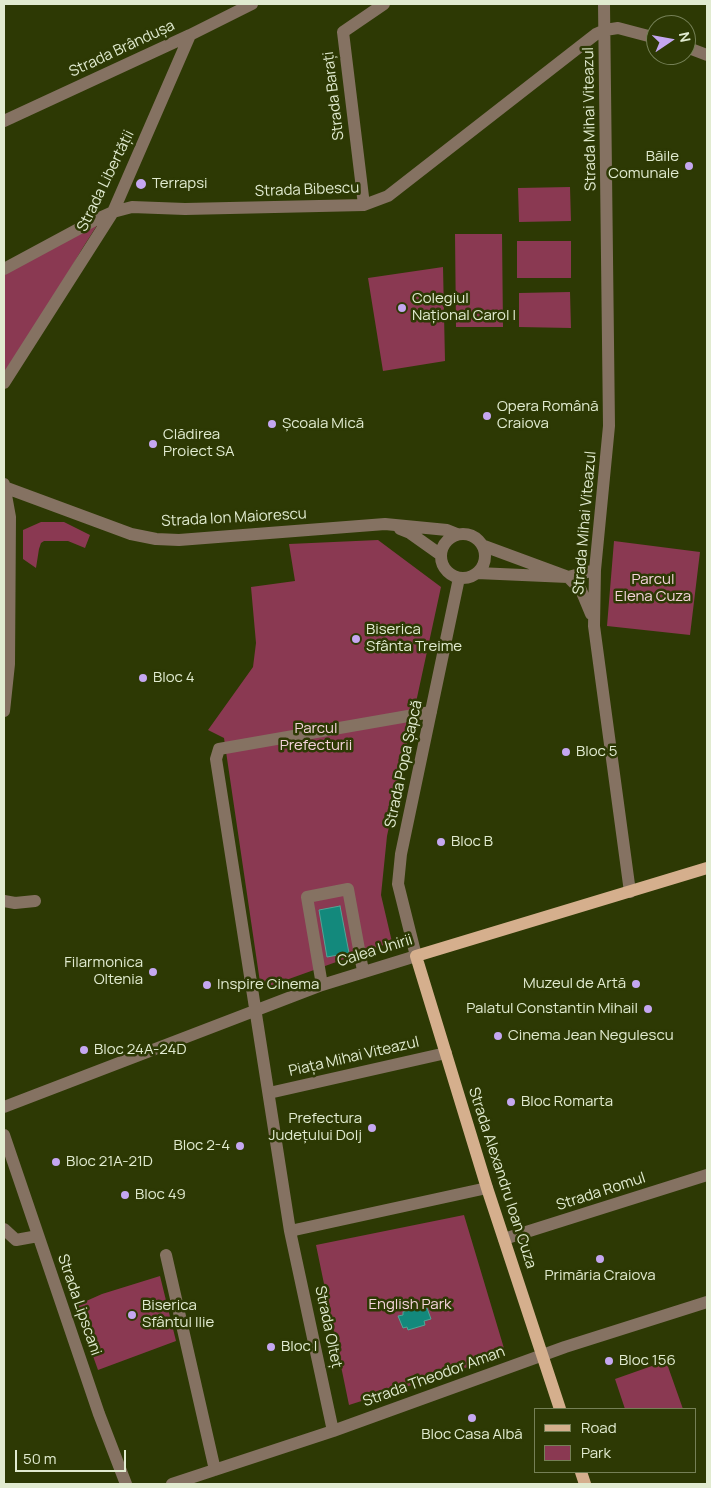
<!DOCTYPE html>
<html>
<head>
<meta charset="utf-8">
<style>
	body { margin:0 }
	#map { position:relative; width:711px; height:1488px; overflow:hidden; background:#2d3904; font-family:Manrope,sans-serif }
	canvas { display:block }
	.frame { position:absolute; inset:0; border:5px solid #e1ebd0; pointer-events:none }
	.legend { position:absolute; left:534px; top:1408px; width:162px; height:65px; box-sizing:border-box; background:#2d3904; border:1px solid #758056; margin:0; padding:6px 9px; list-style:none; font-size:15px; color:#e1ebd0 }
	.legend li { display:flex; align-items:center; gap:10px; height:25px }
	.legend b { width:25px; border:1px solid #758056 }
	.north { position:absolute; left:646px; top:15px; width:50px; height:50px; box-sizing:border-box; background:#2d3904; border:1px solid #758056; border-radius:50%; rotate:78deg; font-size:14px; font-weight:700; line-height:20px; text-align:center; color:#e1ebd0 }
	.north::after { content:''; display:block; margin:auto; width:18px; height:22px; background:#c5a7f1; clip-path:polygon(50% 0,100% 100%,50% 72%,0 100%) }
	.scale { position:absolute; left:15px; top:1450px; width:111px; height:22px; box-sizing:border-box; border:2px solid #e1ebd0; border-top:0; padding-left:6px; font-size:15px; line-height:18px; white-space:nowrap; color:#e1ebd0; -webkit-text-stroke:4px #2d3904; paint-order:stroke }
</style>
</head>
<body>
<div id="map">
<canvas width="711" height="1488"></canvas>
<div class="frame"></div>
<ul class="legend">
<li><b style="height:6px;background:#d5af8d"></b>Road</li>
<li><b style="height:14px;background:#8a3952"></b>Park</li>
</ul>
<div class="north">N</div>
<div class="scale">50 m</div>
</div>
<script>
const ctx = document.querySelector('canvas').getContext('2d');
ctx.lineJoin = 'round';
function fill(path, color) {
  ctx.fillStyle = color;
  ctx.fill(path, 'evenodd');
}
function shape(rows) {
  const path = new Path2D();
  for (const r of rows) {
    if (r.length === 3) {
      path.moveTo(r[0] + r[2], r[1]);
      path.arc(r[0], r[1], r[2], 0, 2 * Math.PI);
      continue;
    }
    path.moveTo(r[0], r[1]);
    for (let i = 2; i < r.length; i += 2) path.lineTo(r[i], r[i + 1]);
  }
  return path;
}
function trace(path, color, width, dash) {
  ctx.strokeStyle = color;
  ctx.lineWidth = width;
  ctx.lineCap = dash ? 'butt' : 'round';
  ctx.setLineDash(dash || []);
  ctx.stroke(path);
}
function write(font, color, halo, rows, align = 'center') {
  ctx.font = font + ' Manrope,sans-serif';
  ctx.lineWidth = 5;
  ctx.setLineDash([]);
  ctx.textBaseline = 'middle';
  ctx.strokeStyle = halo;
  ctx.fillStyle = color;
  for (const [text, x, y, turn = 0] of rows) {
    ctx.save();
    ctx.translate(x, y);
    ctx.rotate((+turn || 0) * Math.PI / 180);
    ctx.textAlign = isNaN(turn) ? turn : align;
    if (halo) ctx.strokeText(text, 0, 0);
    ctx.fillText(text, 0, 0);
    ctx.restore();
  }
}
const green = shape([
	[570,187,571,221,519,222,518,188],
	[101,219,82,249,4,383,4,269],
	[455,234,502,234,503,327,456,327],
	[517,241,571,241,571,278,517,278],
	[443,267,445,361,383,371,368,278],
	[570,292,571,328,519,327,519,293],
	[41,522,64,522,90,535,85,548,68,541,44,541,41,543,39,549,36,568,23,559,23,530],
	[378,540,441,587,387,836,381,895,392,942,261,989,224,738,208,730,253,667,256,643,251,587,295,581,289,544],
	[614,541,700,552,690,635,607,626],
	[464,1215,506,1355,349,1405,316,1245],
	[160,1276,176,1341,98,1370,75,1306,102,1294],
	[666,1361,683,1409,625,1409,615,1379]
]);
const water = shape([
	[340,906,349,953,327,957,319,910,340,906],
	[420,1306,421,1309,427,1308,431,1319,424,1321,425,1325,408,1330,407,1327,403,1328,398,1316,403,1315,403,1312,420,1306]
]);
const minor = shape([
	[604,4,609,426,595,570,594,626,630,892],
	[686,47,707,55],
	[4,121,190,35,252,4],
	[364,205,343,32,384,4],
	[4,269,95,220,113,212,132,207,185,209,364,205,388,196,596,34,605,30,618,28,656,38],
	[4,383,113,212,190,35],
	[4,484,10,517,9,664,4,711],
	[4,487,131,534,156,539,179,540,385,524,447,530,457,534],
	[400,529,410,533,441,555],
	[463,556,22],
	[484,546,568,577,581,590,591,614],
	[477,573,568,577,595,570],
	[4,901,15,903,35,901],
	[322,985,307,897,348,889,363,971],
	[269,1093,446,1053],
	[4,1107,322,985,416,956,398,884,401,854,459,578],
	[4,1135,99,1414,126,1484],
	[4,1229,16,1240,38,1236],
	[290,1231,487,1188],
	[504,1239,707,1175],
	[166,1255,215,1470],
	[333,1431,290,1231,216,759,219,749,431,712],
	[172,1484,333,1431,565,1347,707,1302]
]);
const major = shape([
	[560,1409,487,1188,416,956,707,868],
	[581,1472,585,1484]
]);
const markers = [
	[689,166,5,"#c5a7f1"],
	[141,184,6,"#c5a7f1"],
	[402,308,5,"#c5a7f1"],
	[487,416,5,"#c5a7f1"],
	[272,424,5,"#c5a7f1"],
	[153,444,5,"#c5a7f1"],
	[356,639,5,"#c5a7f1"],
	[143,678,5,"#c5a7f1"],
	[566,752,5,"#c5a7f1"],
	[441,842,5,"#c5a7f1"],
	[153,972,5,"#c5a7f1"],
	[636,984,5,"#c5a7f1"],
	[207,985,5,"#c5a7f1"],
	[648,1009,5,"#c5a7f1"],
	[498,1036,5,"#c5a7f1"],
	[84,1050,5,"#c5a7f1"],
	[511,1102,5,"#c5a7f1"],
	[372,1128,5,"#c5a7f1"],
	[240,1146,5,"#c5a7f1"],
	[56,1162,5,"#c5a7f1"],
	[125,1195,5,"#c5a7f1"],
	[600,1259,5,"#c5a7f1"],
	[132,1315,5,"#c5a7f1"],
	[271,1347,5,"#c5a7f1"],
	[609,1361,5,"#c5a7f1"],
	[472,1418,5,"#c5a7f1"]
];
const streetNames = [
	["Strada Brândușa",122,49,-25],
	["Strada Barați",334,96,-97],
	["Strada Mihai Viteazul",590,119,-91],
	["Strada Libertății",106,181,-64],
	["Strada Bibescu",307,190,-2],
	["Strada Ion Maiorescu",234,518,-3],
	["Strada Mihai Viteazul",585,523,-85],
	["Strada Popa Șapcă",404,764,-78],
	["Calea Unirii",375,951,-17],
	["Piața Mihai Viteazul",354,1057,-13],
	["Strada Alexandru Ioan Cuza",502,1178,72],
	["Strada Romul",601,1192,-18],
	["Strada Lipscani",79,1305,71],
	["Strada Olteț",328,1327,78],
	["Strada Theodor Aman",434,1377,-20]
];
const poiNames = [
	["Băile",679,157,"right"],
	["Comunale",679,174,"right"],
	["Terrapsi",152,184],
	["Colegiul",412,299],
	["Național Carol I",412,316],
	["Opera Română",497,407],
	["Craiova",497,424],
	["Școala Mică",282,424],
	["Clădirea",163,435],
	["Proiect SA",163,452],
	["Biserica",366,630],
	["Sfânta Treime",366,647],
	["Bloc 4",153,678],
	["Bloc 5",576,752],
	["Bloc B",451,842],
	["Filarmonica",143,963,"right"],
	["Oltenia",143,980,"right"],
	["Muzeul de Artă",626,984,"right"],
	["Inspire Cinema",217,985],
	["Palatul Constantin Mihail",638,1009,"right"],
	["Cinema Jean Negulescu",508,1036],
	["Bloc 24A-24D",94,1050],
	["Bloc Romarta",521,1102],
	["Prefectura",362,1119,"right"],
	["Județului Dolj",362,1136,"right"],
	["Bloc 2-4",230,1146,"right"],
	["Bloc 21A-21D",66,1162],
	["Bloc 49",135,1195],
	["Primăria Craiova",600,1276,"center"],
	["Biserica",142,1306],
	["Sfântul Ilie",142,1323],
	["Bloc I",281,1347],
	["Bloc 156",619,1361],
	["Bloc Casa Albă",472,1435,"center"]
];
const parkNames = [
	["Parcul",653,580],
	["Elena Cuza",653,597],
	["Parcul",316,729],
	["Prefecturii",316,746],
	["English Park",410,1305]
];
fill(green, '#8a3952');
fill(water, '#13897c');
trace(water, '#51a695', 1);
trace(minor, '#857262', 12);
trace(major, '#d5af8d', 12);
for (const [x, y, r, color] of markers) {
  const dot = new Path2D();
  dot.arc(x, y, r, 0, 2 * Math.PI);
  ctx.fillStyle = color;
  ctx.fill(dot);
  trace(dot, '#2d3904', 2);
}
write('15px', '#e1ebd0', '#2d3904', streetNames);
write('15px', '#e1ebd0', '#2d3904', poiNames, 'left');
write('15px', '#f5d4db', '#2d3904', parkNames);
</script>
</body>
</html>
